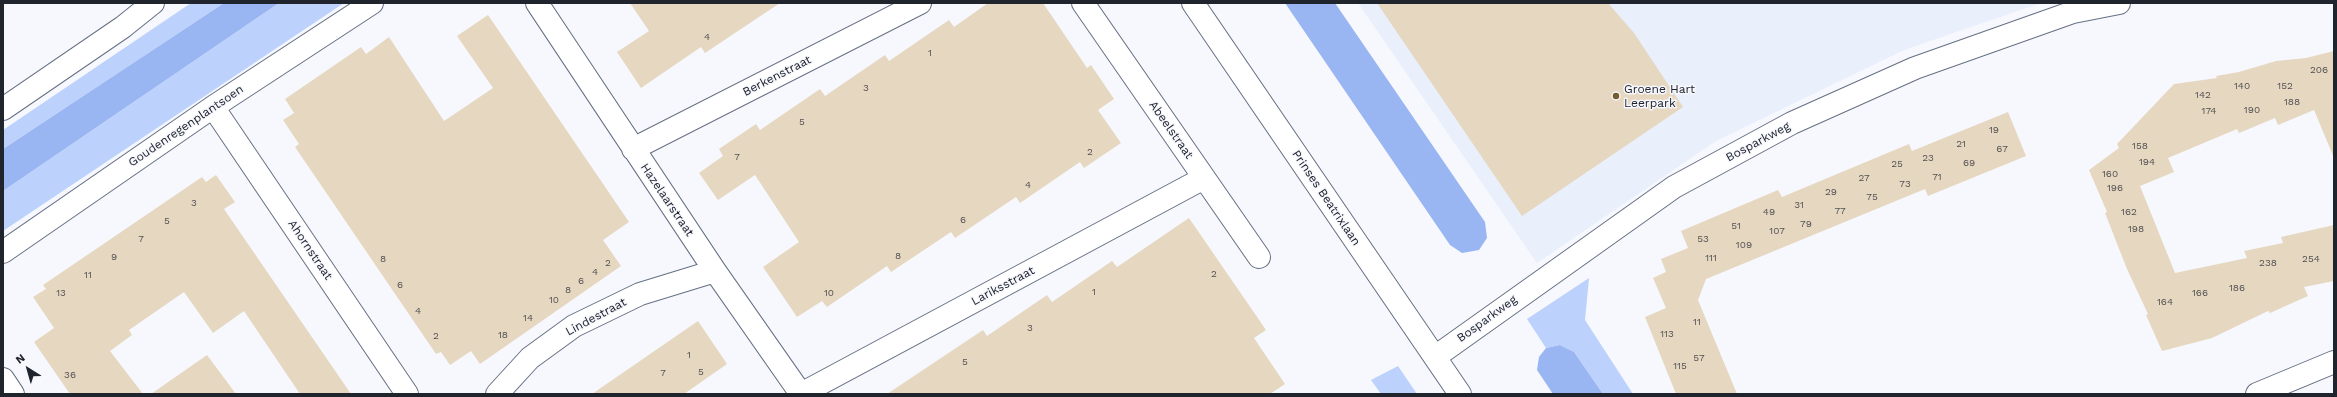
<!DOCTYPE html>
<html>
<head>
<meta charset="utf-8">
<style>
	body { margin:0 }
	#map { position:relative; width:2337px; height:397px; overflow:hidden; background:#f6f8fd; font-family:"Work Sans",sans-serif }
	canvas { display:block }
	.frame { position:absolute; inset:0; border:4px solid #20242d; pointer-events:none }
	.north { position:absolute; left:8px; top:349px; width:40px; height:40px; -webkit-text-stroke:3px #f6f8fd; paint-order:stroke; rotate:323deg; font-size:11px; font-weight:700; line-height:16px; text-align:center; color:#20242d }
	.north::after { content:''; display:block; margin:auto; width:14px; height:18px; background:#20242d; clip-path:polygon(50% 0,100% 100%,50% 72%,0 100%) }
</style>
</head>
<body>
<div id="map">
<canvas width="2337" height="397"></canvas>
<div class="frame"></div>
<div class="north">N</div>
</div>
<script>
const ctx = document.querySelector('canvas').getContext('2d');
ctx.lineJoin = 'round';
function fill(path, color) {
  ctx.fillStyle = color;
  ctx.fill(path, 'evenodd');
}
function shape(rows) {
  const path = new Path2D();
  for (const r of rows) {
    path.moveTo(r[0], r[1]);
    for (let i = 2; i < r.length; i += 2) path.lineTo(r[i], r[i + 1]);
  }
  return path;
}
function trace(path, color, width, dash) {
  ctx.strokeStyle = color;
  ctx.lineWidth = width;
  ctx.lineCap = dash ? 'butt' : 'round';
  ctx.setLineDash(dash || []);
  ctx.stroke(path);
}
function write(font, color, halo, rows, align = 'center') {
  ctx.font = font + ' "Work Sans",sans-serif';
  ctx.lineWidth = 3;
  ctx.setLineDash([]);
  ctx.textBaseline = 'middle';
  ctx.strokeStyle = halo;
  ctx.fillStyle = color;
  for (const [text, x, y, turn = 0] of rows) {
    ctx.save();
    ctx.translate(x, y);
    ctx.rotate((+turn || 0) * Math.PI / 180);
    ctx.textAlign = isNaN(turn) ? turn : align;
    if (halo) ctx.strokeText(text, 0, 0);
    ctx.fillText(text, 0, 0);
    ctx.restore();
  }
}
const built = shape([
	[1358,3,2041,3,1904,50,1716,141,1537,263]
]);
const green = shape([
	[191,3,224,3,3,149,3,130],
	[279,3,344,3,3,231,3,191],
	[1589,278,1585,320,1633,394,1603,394,1574,352,1560,345,1546,348,1527,319],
	[1398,366,1417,394,1381,394,1371,380]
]);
const water = shape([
	[224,3,279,3,3,191,3,149],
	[1285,3,1335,3,1485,222,1487,238,1479,250,1462,253,1450,245],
	[1560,345,1574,352,1603,394,1553,394,1537,370,1539,357,1546,348]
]);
const building = shape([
	[630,3,780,3,705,53,701,47,641,88,617,52,649,31],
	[988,3,1043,3,1087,68,1091,65,1114,99,1098,110,1121,143,1084,168,1080,162,1020,203,1016,197,955,238,951,232,891,272,887,266,827,307,822,301,797,317,763,267,799,242,755,175,718,200,699,173,723,156,719,149,756,124,760,130,820,89,825,96,885,55,889,61,949,20,954,27],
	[1377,3,1608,3,1634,33,1683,107,1522,216],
	[488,15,629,222,603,240,621,266,480,364,471,351,450,365,441,352,436,354,295,147,299,144,283,120,294,113,285,99,361,47,366,54,389,37,444,121,493,88,457,36],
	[2334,51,2334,158,2314,110,2278,125,2275,118,2239,133,2237,129,2168,158,2174,172,2140,186,2175,273,2247,258,2244,251,2283,243,2281,237,2334,225,2334,281,2304,287,2308,296,2270,313,2268,311,2212,338,2162,351,2146,315,2148,314,2127,269,2105,213,2107,212,2089,170,2119,148,2117,144,2174,84,2217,78,2216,76,2239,72,2276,61,2306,58],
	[2008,112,2026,156,1928,196,1925,189,1706,279,1698,300,1737,394,1676,394,1645,317,1666,308,1653,278,1666,272,1661,259,1688,248,1681,231,1778,190,1782,197,1909,144,1912,151],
	[216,175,235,202,224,209,351,394,300,394,244,311,213,333,184,292,129,330,132,335,110,351,143,394,70,394,34,342,54,328,33,297,46,289,43,285,202,177,206,182],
	[1189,218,1266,330,1254,338,1285,384,1270,394,887,394,983,330,987,336,1047,295,1052,302,1112,261,1117,267],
	[698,321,727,364,684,394,592,394],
	[207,355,236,394,151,394]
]);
const minor = shape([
	[537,3,715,271,801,394],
	[1083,3,1259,257],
	[1193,3,1460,394],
	[213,107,407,394],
	[3,109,123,27,153,3],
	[633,149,920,3],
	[3,252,213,107,372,3],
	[1435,357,1674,187,1792,123,1915,68,2073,12,2119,3],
	[3,379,13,394],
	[497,394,530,358,574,326,640,294,715,271],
	[801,394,1204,178],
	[2257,394,2334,362]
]);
const markers = [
	[1616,96,4,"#785c2f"]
];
const numberNames = [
	["4",707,37],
	["1",930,53],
	["206",2319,70],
	["140",2242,86],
	["152",2285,86],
	["3",866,88],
	["142",2203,95],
	["188",2292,102],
	["190",2252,110],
	["174",2209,111],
	["5",802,122],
	["19",1994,130],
	["21",1961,144],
	["158",2140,146],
	["67",2002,149],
	["2",1090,152],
	["7",737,157],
	["23",1928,158],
	["194",2147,162],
	["69",1969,163],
	["25",1897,164],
	["160",2110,174],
	["71",1937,177],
	["27",1864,178],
	["73",1905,184],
	["4",1028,185],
	["196",2115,188],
	["29",1831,192],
	["75",1872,197],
	["3",194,203],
	["31",1799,205],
	["77",1840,211],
	["49",1769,212],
	["162",2129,212],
	["6",963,220],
	["5",167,221],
	["79",1806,224],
	["51",1736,226],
	["198",2136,229],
	["107",1777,231],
	["7",141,239],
	["53",1703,239],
	["109",1744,245],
	["8",898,256],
	["9",114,257],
	["111",1711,258],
	["8",383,259],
	["254",2311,259],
	["2",608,263],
	["238",2268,263],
	["4",595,272],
	["2",1214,274],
	["11",88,275],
	["6",581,281],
	["6",400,285],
	["186",2237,288],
	["8",568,290],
	["1",1094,292],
	["13",61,293],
	["10",829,293],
	["166",2200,293],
	["10",554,300],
	["164",2165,302],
	["4",418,311],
	["14",528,318],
	["11",1697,322],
	["3",1030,328],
	["113",1667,334],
	["18",503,335],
	["2",436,336],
	["1",689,355],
	["57",1699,358],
	["5",965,362],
	["115",1680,366],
	["5",701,372],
	["7",663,373],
	["36",70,375]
];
const streetNames = [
	["Berkenstraat",777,76,-27],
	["Goudenregenplantsoen",186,126,-34],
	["Abeelstraat",1171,130,55],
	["Bosparkweg",1758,142,-28],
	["Prinses Beatrixlaan",1326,198,56],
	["Hazelaarstraat",667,200,56],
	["Ahornstraat",310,250,56],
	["Lariksstraat",1003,286,-28],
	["Lindestraat",596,317,-28],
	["Bosparkweg",1487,319,-36]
];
const poiNames = [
	["Groene Hart",1624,89],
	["Leerpark",1624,103]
];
fill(built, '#e9effb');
fill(green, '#bcd1fc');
fill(water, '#99b6f2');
fill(building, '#e6d7c1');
trace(minor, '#667084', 24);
trace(minor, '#fff', 22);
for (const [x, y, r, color] of markers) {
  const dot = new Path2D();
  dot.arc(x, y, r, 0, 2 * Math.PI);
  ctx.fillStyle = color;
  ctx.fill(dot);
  trace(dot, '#f6f8fd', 1.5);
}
write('10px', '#525152', null, numberNames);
write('12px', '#20242d', '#f6f8fd', streetNames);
write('12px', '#20242d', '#f6f8fd', poiNames, 'left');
</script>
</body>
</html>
